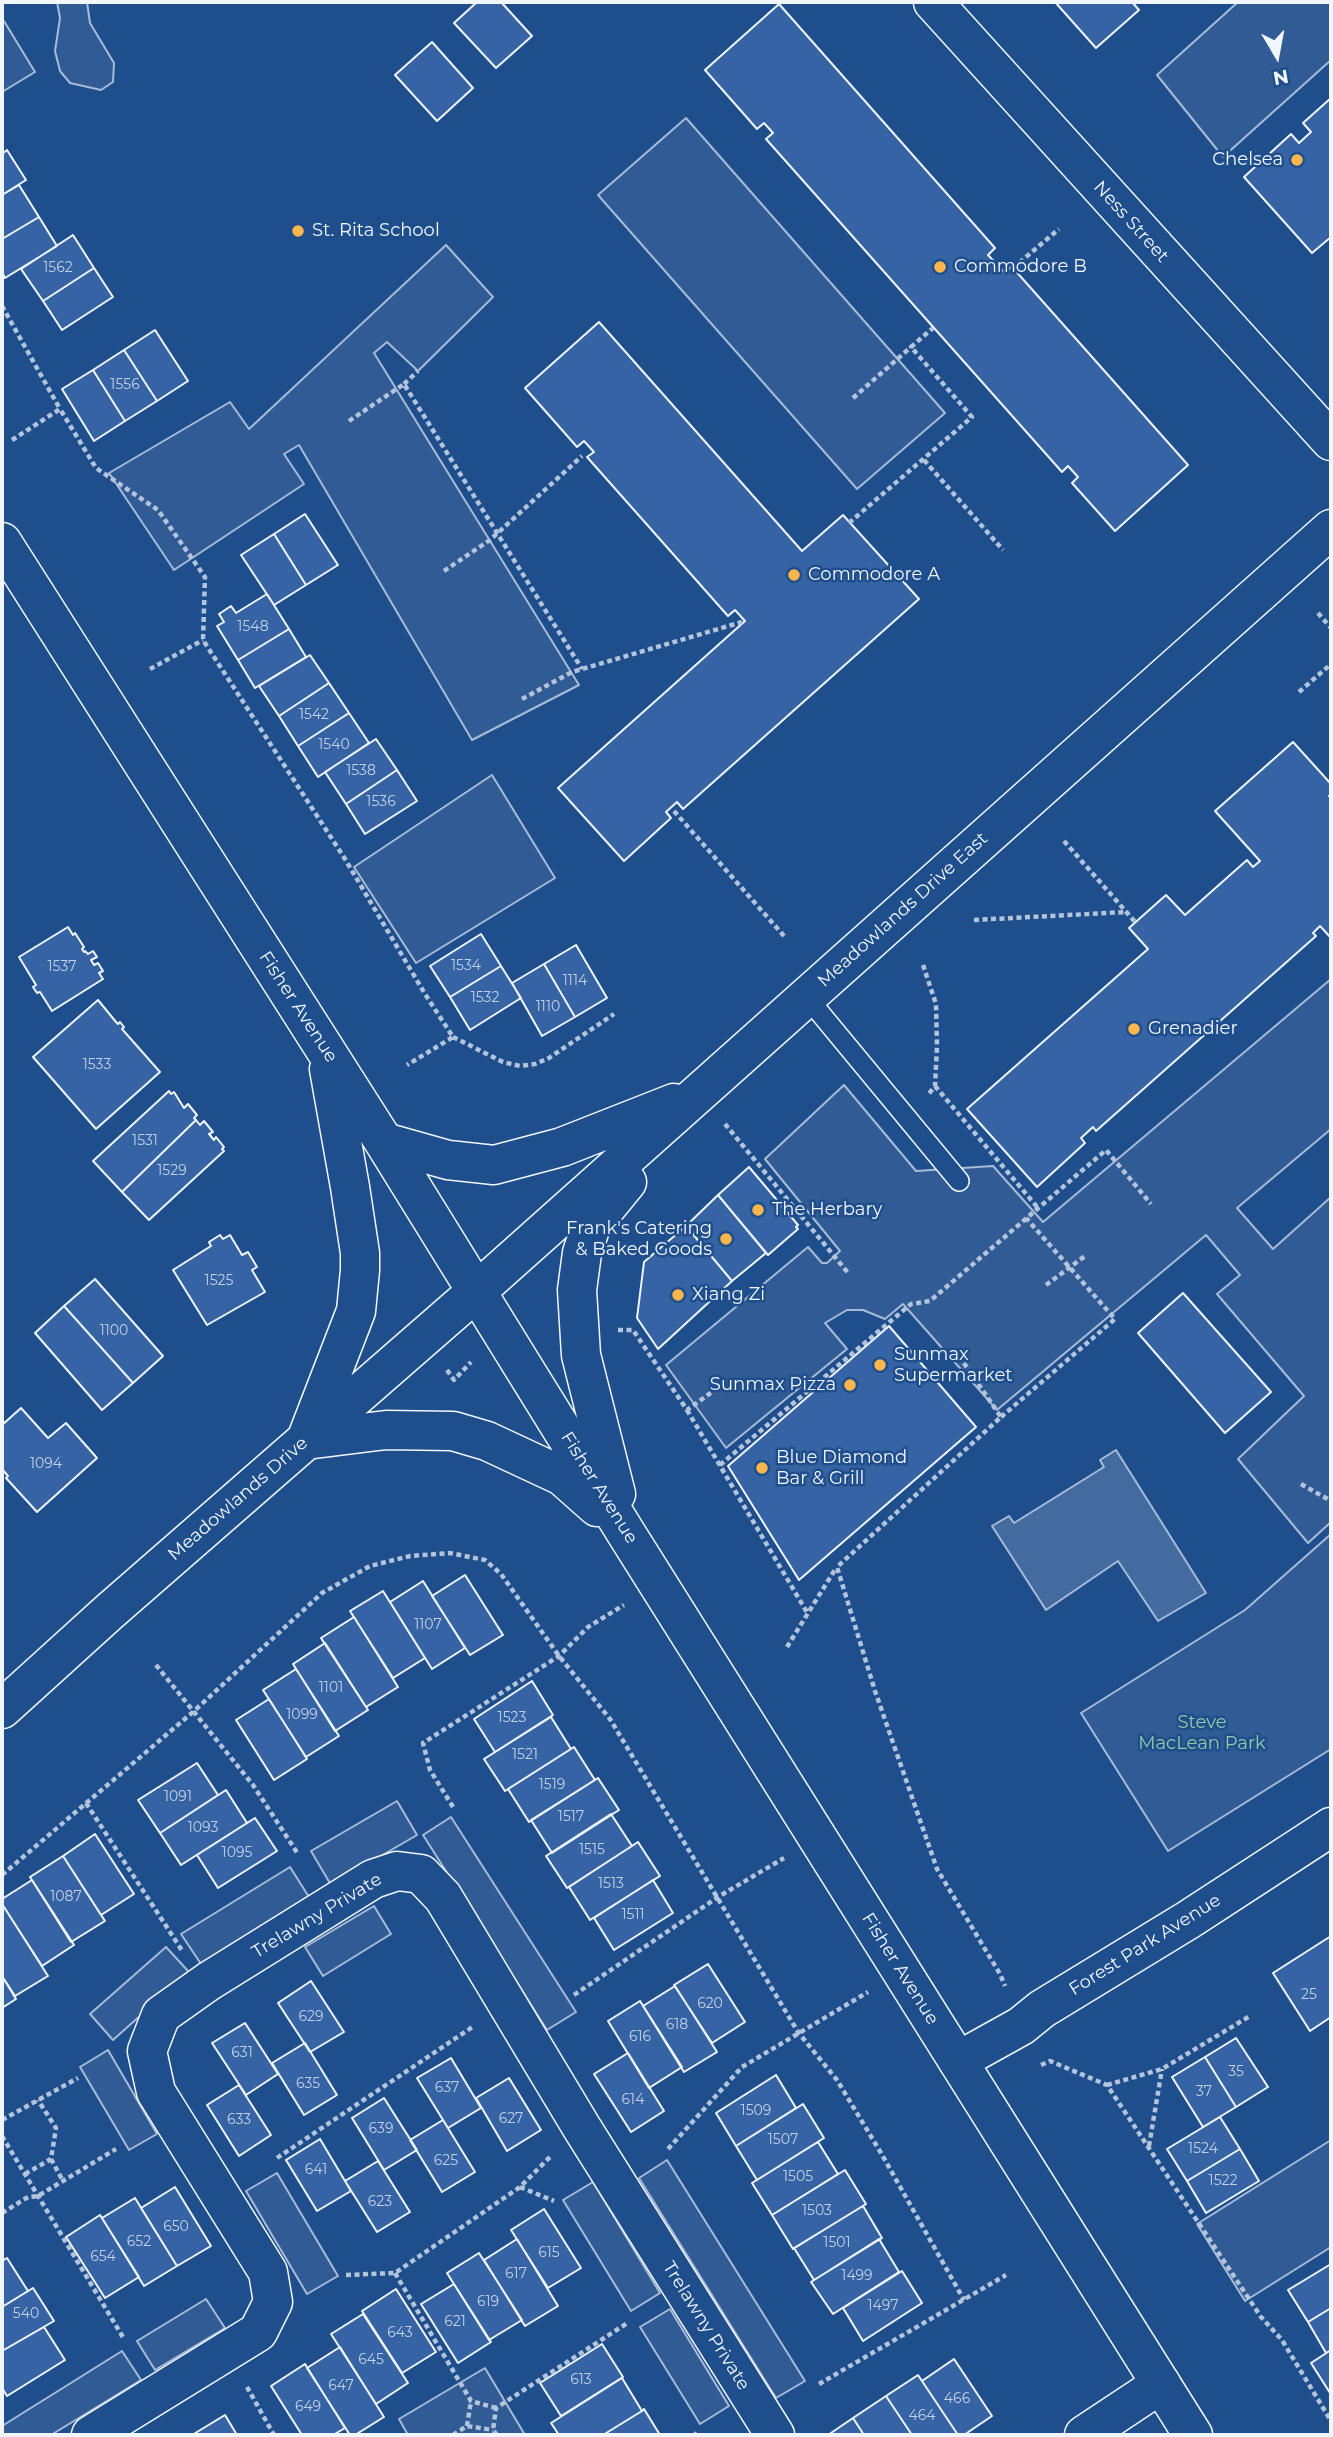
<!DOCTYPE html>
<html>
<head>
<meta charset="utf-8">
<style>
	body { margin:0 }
	#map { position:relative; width:1333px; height:2437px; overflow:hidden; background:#1f4e8c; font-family:Montserrat,sans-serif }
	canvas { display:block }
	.frame { position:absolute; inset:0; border:4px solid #f2f6ff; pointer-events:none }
	.north { position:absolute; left:1242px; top:21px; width:70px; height:70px; -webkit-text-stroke:5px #1f4e8c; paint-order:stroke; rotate:170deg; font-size:19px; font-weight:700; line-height:28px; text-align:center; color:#f2f6ff }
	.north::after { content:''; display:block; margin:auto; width:24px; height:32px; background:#f2f6ff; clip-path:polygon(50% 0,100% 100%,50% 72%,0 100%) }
</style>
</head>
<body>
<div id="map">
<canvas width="1333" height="2437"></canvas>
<div class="frame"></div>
<div class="north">N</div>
</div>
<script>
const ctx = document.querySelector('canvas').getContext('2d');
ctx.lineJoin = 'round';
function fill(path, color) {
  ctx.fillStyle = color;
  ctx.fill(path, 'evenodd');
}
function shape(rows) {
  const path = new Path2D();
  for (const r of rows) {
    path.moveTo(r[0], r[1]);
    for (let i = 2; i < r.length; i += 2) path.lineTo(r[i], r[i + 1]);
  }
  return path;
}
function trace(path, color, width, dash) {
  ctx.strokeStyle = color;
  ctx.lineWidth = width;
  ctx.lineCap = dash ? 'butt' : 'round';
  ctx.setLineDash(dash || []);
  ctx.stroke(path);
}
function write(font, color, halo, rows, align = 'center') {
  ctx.font = font + ' Montserrat,sans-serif';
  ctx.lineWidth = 5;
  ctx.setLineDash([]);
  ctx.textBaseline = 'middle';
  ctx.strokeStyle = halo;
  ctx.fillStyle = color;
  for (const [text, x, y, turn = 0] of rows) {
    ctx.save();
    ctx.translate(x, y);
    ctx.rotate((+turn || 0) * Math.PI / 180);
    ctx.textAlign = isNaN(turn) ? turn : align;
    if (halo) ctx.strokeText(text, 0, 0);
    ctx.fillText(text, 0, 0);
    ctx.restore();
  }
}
const built = shape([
	[57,2,87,2,90,23,114,63,113,82,101,90,70,83,60,71,55,51,60,18,57,2],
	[1238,2,1331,2,1331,60,1223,157,1157,75,1238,2],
	[4,21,35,72,2,92,2,22,4,21],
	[686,118,945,413,857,489,598,195,686,118],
	[446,245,493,297,418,371,387,342,374,353,579,685,472,740,299,445,284,454,304,484,174,570,109,473,230,402,249,429,446,245],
	[492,775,555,878,416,963,354,867,492,775],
	[1331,979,1331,1129,1237,1208,1273,1249,1331,1197,1331,1522,1308,1543,1238,1459,1304,1396,1217,1294,1240,1275,1206,1235,997,1410,903,1304,885,1319,863,1310,847,1310,825,1323,847,1349,726,1448,666,1365,808,1247,822,1263,827,1263,840,1251,765,1159,844,1085,916,1171,993,1166,1043,1222,1331,979],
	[1331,1534,1331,1749,1168,1851,1081,1713,1245,1610,1331,1534],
	[397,1801,417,1835,331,1885,311,1851,397,1801],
	[451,1817,576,2012,547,2030,423,1835,451,1817],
	[290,1867,309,1897,201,1964,181,1934,290,1867],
	[374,1906,391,1934,323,1976,305,1947,374,1906],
	[166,1947,189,1972,113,2040,90,2014,166,1947],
	[108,2050,157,2134,129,2150,80,2067,108,2050],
	[1331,2140,1331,2247,1245,2301,1197,2224,1331,2140],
	[667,2160,805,2381,776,2398,639,2178,667,2160],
	[277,2173,338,2276,307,2294,246,2191,277,2173],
	[593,2182,660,2293,631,2311,563,2200,593,2182],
	[206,2299,225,2328,155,2370,137,2341,206,2299],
	[670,2309,729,2406,700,2424,640,2327,670,2309],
	[122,2351,141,2380,51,2435,3,2435,2,2426,122,2351],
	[485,2368,525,2435,408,2435,399,2419,485,2368]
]);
const water = shape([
	[1116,1450,1206,1593,1158,1621,1118,1561,1046,1610,992,1526,1009,1516,1014,1523,1104,1467,1100,1460,1116,1450]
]);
const building = shape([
	[477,2,501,2,532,36,496,68,454,23,477,2],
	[1055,2,1132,2,1139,10,1096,48,1055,2],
	[779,4,995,248,988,255,1005,273,1012,266,1013,268,1188,465,1115,531,1072,483,1078,477,1068,466,1062,472,766,139,773,133,764,123,757,129,705,70,779,4],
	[432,42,473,88,437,121,395,75,432,42],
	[1331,98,1331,237,1312,253,1244,177,1291,134,1299,143,1311,132,1303,123,1331,98],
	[7,150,26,180,2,195,2,154,7,150],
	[19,185,39,217,2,239,2,195,19,185],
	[39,217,57,246,5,278,2,272,2,239,39,217],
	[73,235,94,268,43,301,21,269,73,235],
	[94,268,113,297,62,330,43,301,94,268],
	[599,322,802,551,843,515,919,599,683,809,677,802,666,812,671,818,624,861,558,788,745,621,735,610,728,616,587,457,594,452,584,441,577,447,525,388,599,322],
	[155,330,188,381,157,401,124,350,155,330],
	[124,350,157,401,125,421,93,370,124,350],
	[93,370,125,421,94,441,62,389,93,370],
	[305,514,338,565,306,585,274,534,305,514],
	[274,534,306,585,274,605,241,555,274,534],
	[267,594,289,629,238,660,217,626,224,622,219,614,231,606,236,613,267,594],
	[289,629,306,657,255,688,238,660,289,629],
	[310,655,329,683,279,716,259,686,310,655],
	[329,683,349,713,298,746,279,716,329,683],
	[349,713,369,743,318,777,298,746,349,713],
	[376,739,397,770,346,804,325,772,376,739],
	[1293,742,1331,784,1331,793,1329,796,1331,798,1331,938,1320,926,1313,933,1316,936,1096,1131,1093,1127,1081,1138,1085,1143,1037,1187,967,1109,1148,949,1129,928,1166,895,1185,915,1247,860,1253,867,1260,861,1215,811,1293,742],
	[397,770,417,801,365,834,346,804,397,770],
	[68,927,73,935,75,933,84,947,82,949,84,952,85,951,88,954,93,951,97,957,91,960,94,965,98,963,103,971,99,973,103,979,52,1011,40,992,37,993,33,987,36,985,19,957,68,927],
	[481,934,501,966,450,997,430,966,481,934],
	[576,945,607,998,575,1017,544,964,576,945],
	[544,964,575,1017,542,1036,512,983,544,964],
	[501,966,521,998,470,1030,450,997,501,966],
	[98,1000,116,1022,118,1024,120,1022,124,1027,122,1029,160,1072,96,1129,33,1057,98,1000],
	[169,1091,171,1094,174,1092,184,1108,188,1104,197,1115,194,1118,196,1120,122,1192,93,1161,169,1091],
	[196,1120,200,1125,204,1121,213,1132,209,1134,214,1140,216,1137,224,1147,222,1149,224,1151,149,1220,122,1192,196,1120],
	[749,1167,798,1225,796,1227,798,1229,768,1255,718,1195,749,1167],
	[718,1195,766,1253,732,1281,686,1226,718,1195],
	[686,1226,732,1281,658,1349,637,1318,644,1262,686,1226],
	[220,1235,223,1239,230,1235,242,1255,248,1252,257,1267,252,1270,265,1292,207,1325,173,1270,211,1246,209,1242,220,1235],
	[95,1279,163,1356,133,1383,64,1306,95,1279],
	[1183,1293,1271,1392,1225,1433,1138,1333,1183,1293],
	[64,1306,133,1383,102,1410,35,1333,64,1306],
	[889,1326,976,1427,799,1580,728,1466,889,1326],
	[21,1408,48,1438,66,1423,97,1458,37,1512,6,1478,8,1476,2,1469,2,1425,21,1408],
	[465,1575,503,1635,470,1655,432,1596,465,1575],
	[423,1581,465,1648,432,1669,390,1602,423,1581],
	[383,1591,425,1658,393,1678,350,1611,383,1591],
	[354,1617,398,1687,366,1707,321,1638,354,1617],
	[325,1643,368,1710,335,1731,293,1664,325,1643],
	[296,1669,339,1736,306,1757,263,1690,296,1669],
	[532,1681,553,1715,495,1752,474,1719,532,1681],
	[269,1699,307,1759,274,1780,236,1720,269,1699],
	[551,1717,571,1749,505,1791,484,1759,551,1717],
	[574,1747,595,1780,529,1822,508,1789,574,1747],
	[197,1763,218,1795,160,1833,138,1800,197,1763],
	[598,1778,619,1810,552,1853,531,1820,598,1778],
	[226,1790,247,1823,181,1865,160,1833,226,1790],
	[611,1814,632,1846,567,1888,546,1856,611,1814],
	[255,1818,277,1851,218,1888,197,1855,255,1818],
	[95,1834,134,1894,101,1915,63,1856,95,1834],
	[638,1842,660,1876,590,1920,569,1887,638,1842],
	[63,1856,105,1921,71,1942,30,1877,63,1856],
	[32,1880,74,1945,42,1966,2,1904,2,1899,32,1880],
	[653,1880,673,1913,614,1950,594,1918,653,1880],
	[4,1907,48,1976,15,1996,2,1976,2,1908,4,1907],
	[1331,1936,1331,2017,1310,2031,1273,1973,1331,1936],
	[708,1964,745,2022,712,2043,674,1985,708,1964],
	[2,1976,16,1999,2,2008,2,1976],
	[311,1981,344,2032,310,2052,278,2003,311,1981],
	[675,1986,717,2052,684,2072,643,2006,675,1986],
	[640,2001,682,2067,649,2088,608,2021,640,2001],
	[245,2023,278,2074,246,2095,212,2043,245,2023],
	[1236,2038,1268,2087,1236,2107,1205,2057,1236,2038],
	[305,2043,337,2095,304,2115,272,2063,305,2043],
	[628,2053,664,2111,631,2132,594,2074,628,2053],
	[1205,2057,1236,2107,1203,2127,1172,2077,1205,2057],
	[451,2058,481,2108,448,2128,417,2078,451,2058],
	[776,2075,796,2108,736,2146,716,2113,776,2075],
	[509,2078,541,2130,507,2151,476,2098,509,2078],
	[239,2085,271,2135,239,2156,207,2105,239,2085],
	[384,2098,417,2150,384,2170,352,2118,384,2098],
	[803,2104,824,2138,757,2180,736,2146,803,2104],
	[1220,2117,1240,2149,1187,2181,1167,2149,1220,2117],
	[443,2120,475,2172,442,2192,410,2140,443,2120],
	[320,2139,351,2191,317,2211,286,2160,320,2139],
	[818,2142,838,2174,772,2215,752,2183,818,2142],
	[1240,2149,1259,2181,1206,2213,1187,2181,1240,2149],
	[378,2161,410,2212,377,2232,345,2181,378,2161],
	[845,2170,866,2204,793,2249,772,2215,845,2170],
	[175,2187,211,2246,177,2266,141,2208,175,2187],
	[135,2198,177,2266,144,2286,102,2218,135,2198],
	[863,2206,882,2238,814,2280,794,2248,863,2206],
	[544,2209,581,2268,548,2288,511,2230,544,2209],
	[100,2215,139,2277,105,2298,66,2237,100,2215],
	[517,2239,558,2306,525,2326,484,2260,517,2239],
	[879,2239,899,2272,833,2314,811,2282,879,2239],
	[479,2253,522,2320,489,2340,447,2273,479,2253],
	[7,2258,28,2291,2,2307,2,2261,7,2258],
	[1331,2264,1331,2308,1308,2322,1288,2290,1331,2264],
	[902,2271,922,2303,863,2341,843,2308,902,2271],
	[454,2284,491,2342,458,2363,421,2304,454,2284],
	[33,2288,54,2321,2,2351,2,2307,33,2288],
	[396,2289,436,2352,402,2373,362,2311,396,2289],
	[1331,2308,1331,2350,1326,2353,1308,2322,1331,2308],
	[363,2314,408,2383,376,2404,331,2334,363,2314],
	[44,2327,65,2360,7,2396,2,2388,2,2351,44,2327],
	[602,2344,623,2377,561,2416,540,2383,602,2344],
	[340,2347,384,2417,355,2435,350,2435,307,2368,340,2347],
	[1331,2350,1331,2392,1330,2393,1311,2363,1331,2350],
	[954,2359,992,2416,964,2435,958,2435,922,2381,954,2359],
	[305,2364,345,2428,333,2435,302,2435,271,2386,305,2364],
	[918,2375,958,2435,912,2435,886,2396,918,2375],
	[622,2378,642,2411,603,2435,559,2435,551,2423,622,2378],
	[886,2396,912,2435,864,2435,853,2418,886,2396],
	[644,2409,660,2435,603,2435,642,2411,644,2409],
	[225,2415,237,2435,192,2435,225,2415],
	[853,2418,864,2435,828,2435,853,2418]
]);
const path = shape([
	[1013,268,1059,229],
	[2,306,60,409],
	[404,384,418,371],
	[853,398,911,347],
	[349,421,404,384,582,669],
	[12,440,60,409,96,468,158,510,205,577,203,640,345,859,425,994,453,1037,407,1065],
	[924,460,1003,550],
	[849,523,972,417,911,347,933,328],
	[444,571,490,540,582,456],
	[1318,613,1331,628],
	[150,669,203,640],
	[1299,692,1331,664],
	[522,699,572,672,742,622],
	[674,811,784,936],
	[1064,841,1136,923],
	[974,920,1126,912],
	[923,965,936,1004,937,1046,935,1086,927,1096],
	[453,1037,503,1062,520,1066,535,1064,549,1058,614,1014],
	[935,1086,1038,1208],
	[725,1124,849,1274],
	[1046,1285,1085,1256],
	[618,1330,633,1330,687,1410,712,1392],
	[959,1356,1001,1417,837,1567,875,1691,937,1869,1000,1974,1005,1986],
	[447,1370,454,1380,471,1362],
	[687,1410,808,1614],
	[1001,1417,1115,1319,1026,1218],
	[720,1465,911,1304,930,1301,1106,1150,1151,1204],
	[1301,1484,1331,1501],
	[787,1647,836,1568],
	[156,1665,253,1785,298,1854],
	[86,1803,183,1952],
	[453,1807,430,1770,423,1743,559,1656,588,1627,624,1605],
	[2,1875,193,1712,322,1593,370,1566,410,1556,450,1553,485,1560,501,1574,559,1656,610,1719,798,2032,837,2080,881,2153,964,2300],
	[574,1995,718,1897,784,1858],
	[1041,2065,1050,2061,1107,2085,1261,2317,1282,2340,1331,2421],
	[1107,2085,1162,2069,1250,2016],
	[2,2120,78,2078],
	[2,2136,124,2339],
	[1149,2146,1162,2069],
	[668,2149,742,2067,868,1992],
	[277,2158,474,2026],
	[51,2159,63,2181],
	[25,2174,51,2159,56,2128,38,2100],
	[520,2187,554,2201],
	[2,2213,28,2197,38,2196,116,2149],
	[395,2273,471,2401,496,2408],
	[346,2275,395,2273,520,2187,551,2156],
	[819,2384,1006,2275],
	[247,2387,274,2435],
	[467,2426,471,2401],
	[453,2435,467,2426,493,2430],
	[497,2435,493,2430,496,2408,629,2322],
	[694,2435,697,2433]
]);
const service = shape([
	[806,996,959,1181]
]);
const minor = shape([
	[933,2,1331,441],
	[958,2061,1021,2026,1042,2009,1188,1920,1331,1827],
	[91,2435,258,2332,273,2302,268,2272,156,2092,147,2051,161,2015,209,1981,373,1879,397,1871,421,1874,443,1897,582,2128,775,2435],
	[1084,2435,1161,2384]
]);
const secondary = shape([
	[2,542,384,1142,626,1533,1193,2435],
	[384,1142,448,1160,494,1165,562,1147,674,1103],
	[308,1435,356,1311,360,1270,360,1253,350,1187,329,1069],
	[306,1440,386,1430,453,1431,487,1441,562,1476,597,1507],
	[616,1494,581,1355,577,1290,582,1253,591,1226,627,1182],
	[2,1709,109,1612,477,1291,1331,529]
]);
const markers = [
	[1297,160,7,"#ffb74d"],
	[298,231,7,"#ffb74d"],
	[940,267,7,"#ffb74d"],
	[794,575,7,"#ffb74d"],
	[1134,1029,7,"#ffb74d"],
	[758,1210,7,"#ffb74d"],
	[726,1239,7,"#ffb74d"],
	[678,1295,7,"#ffb74d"],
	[880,1365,7,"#ffb74d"],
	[850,1385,7,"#ffb74d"],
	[762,1468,7,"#ffb74d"]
];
const numberNames = [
	["1562",58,268],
	["1556",125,385],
	["1548",253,627],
	["1542",314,715],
	["1540",334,745],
	["1538",361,771],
	["1536",381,802],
	["1534",466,966],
	["1537",62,967],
	["1114",575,981],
	["1532",485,998],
	["1110",548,1007],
	["1533",97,1065],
	["1531",145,1141],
	["1529",172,1171],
	["1525",219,1281],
	["1100",114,1331],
	["1094",46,1464],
	["1107",428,1625],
	["1101",331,1688],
	["1099",302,1715],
	["1523",512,1718],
	["1521",525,1755],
	["1519",552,1785],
	["1091",178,1797],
	["1517",571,1817],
	["1093",203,1828],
	["1515",592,1850],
	["1095",237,1853],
	["1513",611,1884],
	["1087",66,1897],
	["1511",633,1915],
	["25",1309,1995],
	["620",710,2004],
	["629",311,2017],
	["618",677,2025],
	["616",640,2037],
	["631",242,2053],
	["35",1236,2072],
	["635",308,2084],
	["637",447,2088],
	["37",1204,2092],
	["614",633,2100],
	["1509",756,2111],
	["627",511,2119],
	["633",239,2120],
	["639",381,2129],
	["1507",783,2140],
	["1524",1203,2149],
	["625",446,2161],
	["641",316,2170],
	["1505",798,2177],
	["1522",1223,2181],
	["623",380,2202],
	["1503",817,2211],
	["650",176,2227],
	["652",139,2242],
	["1501",837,2243],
	["615",549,2253],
	["654",103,2257],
	["617",516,2274],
	["1499",857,2276],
	["619",488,2302],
	["1497",883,2306],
	["540",26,2314],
	["621",455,2322],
	["643",400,2333],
	["645",371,2360],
	["613",581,2380],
	["647",341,2386],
	["466",957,2399],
	["649",308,2407],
	["464",922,2416]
];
const poiNames = [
	["Chelsea",1283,160,"right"],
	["St. Rita School",312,231],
	["Commodore B",954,267],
	["Commodore A",808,575],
	["Grenadier",1148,1029],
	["The Herbary",772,1210],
	["Frank's Catering",712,1229,"right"],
	["& Baked Goods",712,1250,"right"],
	["Xiang Zi",692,1295],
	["Sunmax",894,1355],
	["Supermarket",894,1376],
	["Sunmax Pizza",836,1385,"right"],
	["Blue Diamond",776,1458],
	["Bar & Grill",776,1479]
];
const streetNames = [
	["Ness Street",1131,222,48],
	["Meadowlands Drive East",903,910,-42],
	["Fisher Avenue",298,1007,57],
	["Fisher Avenue",599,1488,58],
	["Meadowlands Drive",238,1499,-41],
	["Trelawny Private",317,1916,-31],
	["Forest Park Avenue",1145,1945,-32],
	["Fisher Avenue",900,1969,58],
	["Trelawny Private",706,2326,58]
];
const parkNames = [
	["Steve",1202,1723],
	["MacLean Park",1202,1744]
];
fill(built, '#305b95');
trace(built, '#a8bbd7', 2);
fill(water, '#446ba0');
trace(water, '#a8bbd7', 2);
fill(building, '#3563a3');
trace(building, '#f2f6ff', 2);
trace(service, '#f2f6ff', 22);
trace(minor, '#f2f6ff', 41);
trace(secondary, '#f2f6ff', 41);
trace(path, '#b3c4dc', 4.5, [5, 3.5]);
trace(service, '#1f4e8c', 19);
trace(minor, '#1f4e8c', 38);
trace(secondary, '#1f4e8c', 38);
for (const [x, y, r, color] of markers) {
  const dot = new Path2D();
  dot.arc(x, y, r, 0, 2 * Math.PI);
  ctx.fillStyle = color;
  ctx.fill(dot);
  trace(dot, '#1f4e8c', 2.5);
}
write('14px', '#c3d1e8', null, numberNames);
write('18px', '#f2f6ff', '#1f4e8c', poiNames, 'left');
write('18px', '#f2f6ff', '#1f4e8c', streetNames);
write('18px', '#97c8a6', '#1f4e8c', parkNames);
</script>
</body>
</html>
